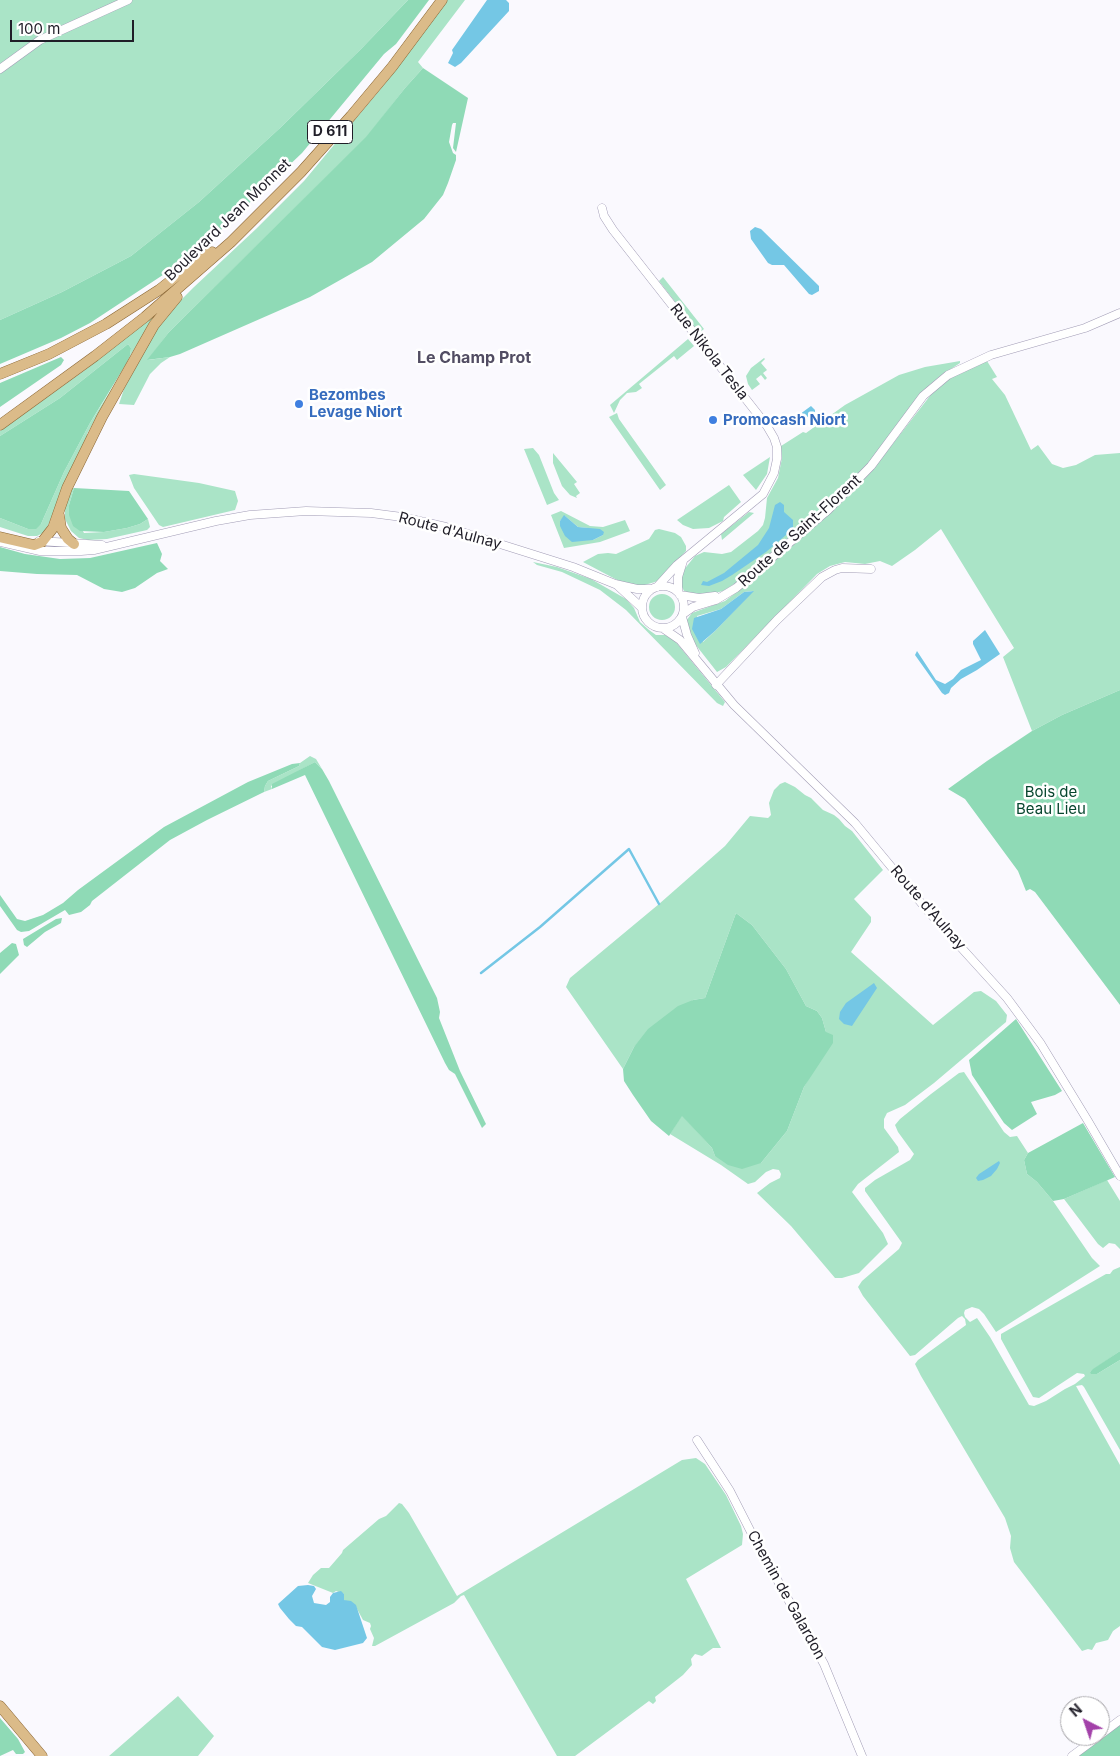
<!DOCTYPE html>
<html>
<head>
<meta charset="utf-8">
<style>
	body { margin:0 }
	#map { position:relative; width:1120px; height:1756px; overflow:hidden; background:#faf9fe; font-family:Inter,sans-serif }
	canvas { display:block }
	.north { position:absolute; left:1060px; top:1696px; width:50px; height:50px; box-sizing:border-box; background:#fff; border:1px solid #a6a5a9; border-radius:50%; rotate:319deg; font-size:14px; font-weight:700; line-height:20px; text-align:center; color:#201e28 }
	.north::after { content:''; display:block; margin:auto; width:18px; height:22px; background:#a341a9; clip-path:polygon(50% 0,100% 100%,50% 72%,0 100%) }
	.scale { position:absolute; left:10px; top:20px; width:124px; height:22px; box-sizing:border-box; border:2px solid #201e28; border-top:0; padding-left:6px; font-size:15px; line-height:18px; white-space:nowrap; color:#201e28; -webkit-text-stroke:4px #fff; paint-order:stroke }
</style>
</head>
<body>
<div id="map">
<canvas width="1120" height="1756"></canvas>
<div class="north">N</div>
<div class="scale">100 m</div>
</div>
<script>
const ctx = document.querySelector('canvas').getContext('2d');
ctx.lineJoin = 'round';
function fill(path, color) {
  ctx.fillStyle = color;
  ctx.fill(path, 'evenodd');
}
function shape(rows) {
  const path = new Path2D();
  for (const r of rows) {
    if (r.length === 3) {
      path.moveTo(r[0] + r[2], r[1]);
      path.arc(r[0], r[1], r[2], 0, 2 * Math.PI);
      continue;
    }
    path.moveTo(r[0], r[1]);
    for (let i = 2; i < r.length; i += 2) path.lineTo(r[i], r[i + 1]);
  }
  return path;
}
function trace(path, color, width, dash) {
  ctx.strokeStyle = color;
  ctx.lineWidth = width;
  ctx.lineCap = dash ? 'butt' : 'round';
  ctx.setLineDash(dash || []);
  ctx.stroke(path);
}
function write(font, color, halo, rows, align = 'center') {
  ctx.font = font + ' Inter,sans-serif';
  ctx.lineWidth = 5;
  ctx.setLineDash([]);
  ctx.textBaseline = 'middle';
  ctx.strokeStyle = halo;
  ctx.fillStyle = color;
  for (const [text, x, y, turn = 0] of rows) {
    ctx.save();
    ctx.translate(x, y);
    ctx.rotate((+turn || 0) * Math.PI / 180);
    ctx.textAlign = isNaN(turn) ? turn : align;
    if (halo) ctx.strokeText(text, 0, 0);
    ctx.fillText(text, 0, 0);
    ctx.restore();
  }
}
const green = shape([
	[0,0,408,0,361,49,280,128,199,202,131,256,62,292,0,320],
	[447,0,465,0,418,62,423,68,405,88,367,137,169,332,148,360,170,357,161,363,150,374,134,405,119,404,124,389,155,332,172,309,194,287,256,229,304,181,383,86],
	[663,277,704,329,699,333,659,281],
	[154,316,130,356,131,348,128,344,60,398,0,436,0,431,85,370],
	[688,339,694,346,677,360,674,356,639,384,642,388,636,392,627,393,620,400,614,413,610,405],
	[764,358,765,359,761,363,767,370,763,373,767,378,765,380,761,375,756,379,760,384,752,390,748,384,746,376,751,368],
	[960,361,960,363,939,377,928,387,863,470,836,497,736,583,723,591,711,594,692,594,684,591,681,585,682,572,695,556,704,552,722,554,731,552,758,531,763,525,765,518,767,498,778,478,782,458,781,446,803,432,806,433,845,405,899,375,925,367],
	[987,361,997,377,992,379,1005,395,1031,450,1038,445,1052,464,1063,468,1076,465,1095,455,1120,453,1120,690,1062,715,1032,731,1003,657,1014,648,941,529,915,550,892,566,880,561,865,564,845,562,830,566,817,574,726,667,717,672,695,644,687,627,686,621,692,613,725,601,747,584,832,511,857,486,874,468,933,392,949,379],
	[753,591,715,631,703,642,697,616,721,609,744,592],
	[114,385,87,434,87,438,45,532,37,536,28,536,0,527,0,518,28,529,41,524,64,472,90,423],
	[617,413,619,419,666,485,660,490,609,417],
	[533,448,539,455,554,493,559,500,547,505,524,449],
	[553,453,577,482,574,484,580,493,576,496,577,498,570,495,562,486,553,463],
	[770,457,767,474,756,490,743,475],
	[134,474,199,483,235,491,238,501,235,510,163,527,159,525,134,488,129,475],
	[729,485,741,502,724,517,723,521,709,528,693,529,683,525,677,520],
	[72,488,74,488,69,505,84,533,104,532,127,528,140,524,148,519,150,527,147,530,107,539,88,540,79,538,71,531,65,519,65,505],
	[561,511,590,526,603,527,625,520,630,531,600,542,564,548,551,515],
	[565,516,578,527,588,528,603,535,593,540,560,521],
	[749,512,754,513,722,540,721,534],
	[659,529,675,533,681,537,686,546,686,551,661,579,655,582,641,586,631,584,619,581,583,562,598,554,608,553,616,554,649,539,655,530],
	[533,562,557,567,591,579,626,599,634,608,640,622,649,630,656,635,665,635,675,641,725,702,723,706,717,703,626,610,600,590,562,572,537,565],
	[662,607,13],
	[310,756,316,759,322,769,315,762,271,786,272,789,264,792,265,786,268,781,299,766,300,763],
	[785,782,795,787,805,795,811,798,823,810,834,815,839,819,845,826,852,831,883,870,854,899,871,917,871,922,851,952,933,1025,974,992,981,991,996,1001,1007,1015,1006,1022,934,1083,905,1105,887,1113,884,1119,884,1128,898,1147,899,1152,858,1184,852,1192,883,1233,888,1244,859,1273,842,1278,835,1278,791,1226,757,1193,770,1183,780,1178,781,1174,779,1170,773,1169,766,1172,755,1182,748,1184,721,1165,670,1134,682,1115,712,1148,715,1156,761,1163,787,1131,804,1087,813,1071,826,1032,822,1018,817,1011,806,1006,786,969,752,925,736,913,705,998,693,1000,634,1047,623,1069,566,987,570,978,659,904,725,846,750,816,768,818,771,815,769,803,774,790,780,784],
	[964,1072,1004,1132,1010,1137,1017,1136,1028,1153,1024,1160,1027,1174,1037,1182,1053,1201,1092,1258,1100,1266,996,1332,984,1314,979,1309,972,1307,965,1310,964,1313,965,1317,970,1322,977,1318,990,1337,1029,1405,1034,1406,1046,1401,1065,1389,1075,1384,1085,1376,1084,1374,1077,1373,1039,1398,1033,1397,1001,1339,1001,1334,1106,1274,1110,1274,1113,1270,1120,1267,1120,1351,1090,1372,1097,1374,1120,1360,1120,1450,1084,1387,1082,1385,1076,1386,1120,1465,1120,1626,1113,1631,1108,1640,1096,1643,1092,1650,1088,1649,1082,1651,1014,1562,1010,1548,1011,1536,1005,1518,921,1376,915,1364,918,1360,966,1325,965,1319,962,1316,958,1318,915,1355,910,1356,863,1296,858,1287,862,1281,899,1249,902,1243,865,1191,865,1188,875,1180,910,1160,914,1154,898,1132,895,1125,900,1119,931,1094,959,1073],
	[1107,1180,1120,1201,1120,1249,1115,1244,1109,1243,1103,1248,1098,1244,1064,1199],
	[696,1458,705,1464,726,1495,741,1526,743,1534,742,1545,686,1579,721,1648,713,1648,702,1656,695,1654,691,1659,692,1665,683,1675,655,1697,656,1701,653,1704,649,1701,575,1756,557,1756,464,1595,461,1596,454,1603,375,1646,372,1646,374,1638,370,1629,371,1626,370,1623,363,1620,356,1607,344,1600,344,1594,336,1591,333,1593,308,1583,313,1575,321,1568,329,1568,342,1553,343,1550,379,1519,386,1516,399,1503,402,1504,409,1513,457,1596,682,1460],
	[178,1696,214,1736,198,1756,109,1756]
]);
const forest = shape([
	[408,0,429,0,396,44,384,54,302,153,222,229,172,269,90,323,61,338,0,364,0,320,62,292,131,256,199,202,280,128,361,49],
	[423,68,468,98,456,152,453,148,456,123,453,123,452,125,449,142,453,153,456,155,456,160,448,183,443,195,424,219,372,262,310,297,180,354,170,357,147,360,169,332,366,137,405,88],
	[128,344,131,348,130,356,126,364,90,423,64,472,41,524,36,529,28,529,0,518,0,436,60,398],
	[61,357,64,360,61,365,0,407,0,383],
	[74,488,129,491,148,519,140,524,127,528,104,532,80,531,73,526,69,515,69,505],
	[157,543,162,554,160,561,168,569,157,573,135,588,122,592,104,589,77,575,37,574,0,571,0,547,25,554,60,559,90,558],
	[1120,690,1120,1005,1035,892,1030,889,1026,891,1018,871,965,799,948,789,987,761,1032,731,1062,715],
	[315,762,322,769,329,781,437,998,440,1012,439,1018,460,1071,486,1124,482,1128,455,1074,449,1070,445,1063,305,775,272,789,272,784],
	[300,763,299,766,268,781,265,786,264,792,207,820,170,840,92,901,90,905,81,912,69,915,65,910,29,931,21,932,17,930,0,906,0,895,17,919,25,921,43,915,63,903,78,890,164,827,248,782,292,764],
	[736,913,752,925,786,969,806,1006,817,1011,822,1018,826,1032,833,1035,833,1043,804,1087,787,1131,761,1163,742,1169,728,1165,715,1156,712,1148,682,1116,669,1136,651,1121,633,1095,624,1081,623,1069,634,1047,648,1029,678,1006,693,1000,705,998],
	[62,918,61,923,45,932,27,947,24,945,23,939,56,919],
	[12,943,16,944,19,955,0,974,0,953],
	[1016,1019,1062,1091,1055,1095,1031,1102,1037,1114,1012,1130,1004,1123,972,1075,969,1060],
	[1083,1123,1115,1177,1064,1199,1053,1201,1037,1182,1027,1174,1024,1160,1028,1153],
	[1120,1351,1120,1360,1097,1374,1091,1374,1090,1372,1093,1369],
	[0,1718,18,1739,25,1752,23,1754,16,1754,13,1750,0,1756],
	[1120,1724,1120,1756,1078,1756]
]);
const water = shape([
	[487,0,506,0,509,3,509,11,461,63,455,67,448,63,453,53,452,50],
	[755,227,761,229,819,286,819,291,812,295,809,294,784,265,772,265,768,263,751,239,750,231],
	[811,406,815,410,815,412,794,426,791,422,792,420],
	[780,502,784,505,784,512,793,520,793,529,766,552,732,575,722,581,709,586,701,585,703,581,707,582,724,573,758,545,769,528,775,505],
	[564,515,578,527,600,529,604,532,603,535,593,540,572,542,565,536,560,526,560,521],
	[754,591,715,631,700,644,692,629,694,618,721,609,744,592],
	[985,630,1000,654,977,670,961,679,951,688,949,693,945,695,942,693,915,655,917,651,936,680,945,684,953,679,961,670,981,660,973,644,973,641],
	[874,983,877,988,852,1026,844,1024,839,1019,840,1012,846,1003],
	[999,1161,1000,1163,997,1169,991,1176,983,1180,978,1181,976,1178,979,1174],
	[308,1585,314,1586,316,1589,312,1596,314,1603,326,1605,330,1602,330,1597,333,1593,341,1591,344,1594,344,1600,351,1601,356,1605,367,1638,363,1643,335,1650,322,1647,302,1627,296,1626,289,1619,280,1608,278,1604,298,1586]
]);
const stream = shape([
	[481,973,540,927,629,849,659,904]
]);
const minor = shape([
	[0,69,40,40,128,0],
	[602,208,604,216,613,230,767,426,774,438,777,447,777,459,774,473,763,494,677,565,657,587],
	[39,541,102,545],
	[0,542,40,551,81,551,94,550,216,521,250,515,306,511,371,513,402,517,446,527,573,567,615,584,637,589,652,589],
	[663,607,21],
	[618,586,642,608],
	[678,592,678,577,683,561],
	[680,595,699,598,715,596],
	[683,614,693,607,716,600,736,588,828,510,871,466,923,396,948,375,991,355,1085,328,1120,313],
	[682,617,687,635,695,653],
	[664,629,680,640,734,705,855,823,927,910,1007,998,1041,1044,1088,1121,1120,1176],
	[716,685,777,620,822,577,835,570,842,568,871,569],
	[697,1440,730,1491,754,1538,824,1664,862,1756],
	[1100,1735,1120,1720],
	[1072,1756,1099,1736]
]);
const major = shape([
	[0,374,49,354,106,324,159,290,198,259,212,252],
	[0,425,95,356,145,317,231,242,301,172,351,116,392,67,442,0],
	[59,515,61,528,68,539,74,544],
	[0,537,34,545,42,542,53,528,67,488,102,417,154,325,177,297],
	[0,1706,42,1756]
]);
const markers = [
	[299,404,5,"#3f7fe0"],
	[713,420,5,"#3f7fe0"]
];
const shields = [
	[330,132,45]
];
const shieldNames = [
	["D 611",330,132]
];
const streetNames = [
	["Boulevard Jean Monnet",228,220,-44],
	["Rue Nikola Tesla",709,352,52],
	["Route d'Aulnay",450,531,15],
	["Route de Saint-Florent",800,531,-42],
	["Route d'Aulnay",928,908,49],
	["Chemin de Galardon",786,1595,61]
];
const shopNames = [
	["Bezombes",309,395],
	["Levage Niort",309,412],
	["Promocash Niort",723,420]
];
const parkNames = [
	["Bois de",1051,792],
	["Beau Lieu",1051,809]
];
const neighbourhoodNames = [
	["Le Champ Prot",474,358]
];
fill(green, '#aae4c7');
fill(forest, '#8fdab6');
fill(water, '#74c7e5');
trace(stream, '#74c7e5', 2.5);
trace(minor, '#a29db6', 9);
trace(major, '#8a6634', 11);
trace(minor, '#fff', 8);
trace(major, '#dbbb89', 10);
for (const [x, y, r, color] of markers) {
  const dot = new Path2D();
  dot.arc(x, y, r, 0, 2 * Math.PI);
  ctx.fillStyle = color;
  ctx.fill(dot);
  trace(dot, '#fff', 2);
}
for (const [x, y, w] of shields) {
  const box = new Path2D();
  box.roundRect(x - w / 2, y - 11.5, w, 23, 4);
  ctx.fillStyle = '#fff';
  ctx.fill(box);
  trace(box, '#201e28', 1);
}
write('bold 14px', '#201e28', null, shieldNames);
write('15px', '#201e28', '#fff', streetNames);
write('bold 15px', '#366cbe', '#fff', shopNames, 'left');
write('15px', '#07462f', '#fff', parkNames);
write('bold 16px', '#524d63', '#fff', neighbourhoodNames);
</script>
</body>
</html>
